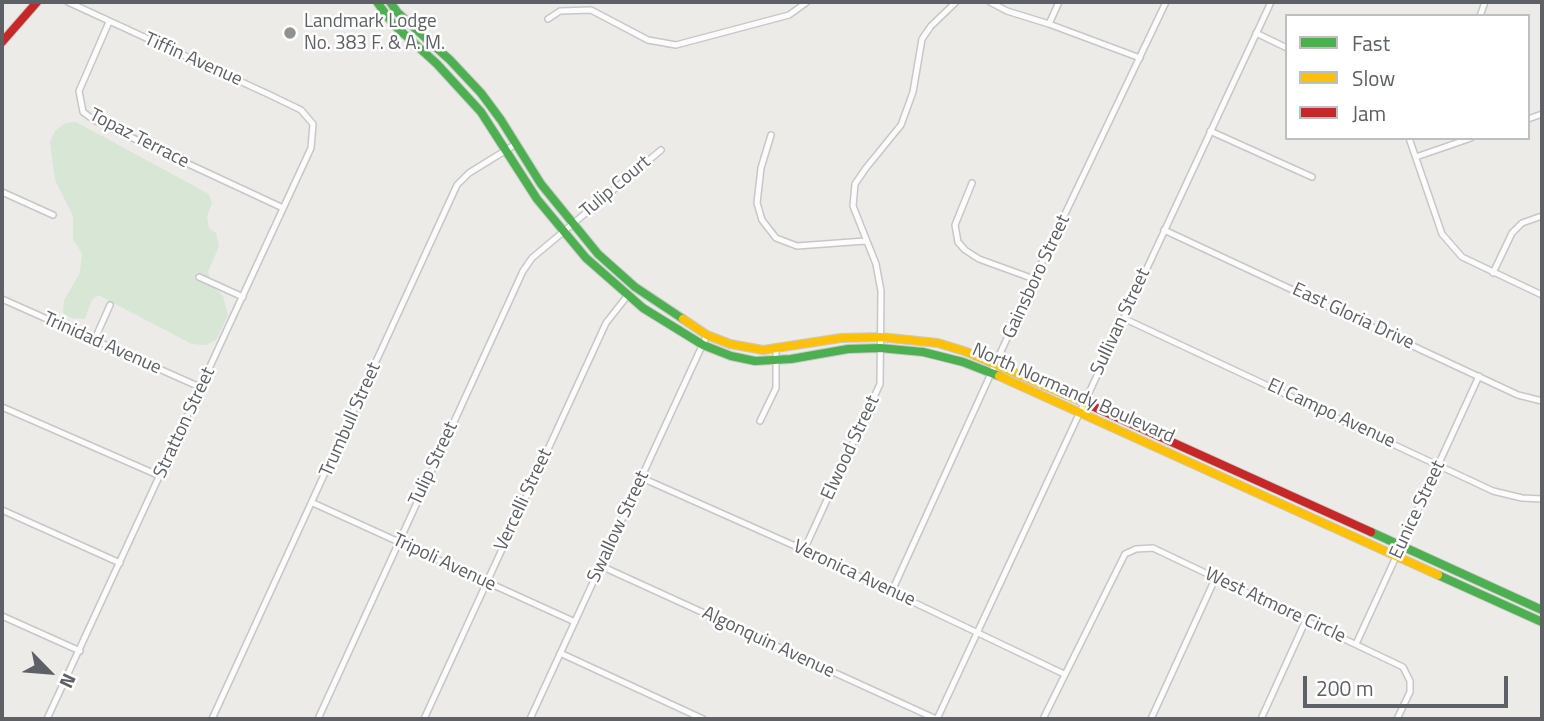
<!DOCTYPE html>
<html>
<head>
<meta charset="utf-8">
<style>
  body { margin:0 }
  #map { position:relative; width:1544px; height:721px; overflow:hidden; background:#ecebe8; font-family:"Titillium Web",sans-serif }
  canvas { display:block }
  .frame { position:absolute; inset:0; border:4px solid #5d6064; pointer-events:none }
  .legend { position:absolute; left:1285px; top:14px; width:245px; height:126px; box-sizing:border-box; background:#fff; border:2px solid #bebfc1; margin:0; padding:9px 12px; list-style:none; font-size:21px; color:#5d6064 }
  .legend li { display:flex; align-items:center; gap:14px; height:35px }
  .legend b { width:35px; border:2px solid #bebfc1 }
  .north { position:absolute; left:14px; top:637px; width:70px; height:70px; -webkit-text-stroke:5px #fff; paint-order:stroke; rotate:115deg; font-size:19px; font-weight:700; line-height:28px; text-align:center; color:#5d6064 }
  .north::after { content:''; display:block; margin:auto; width:24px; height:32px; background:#5d6064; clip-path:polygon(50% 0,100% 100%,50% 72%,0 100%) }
  .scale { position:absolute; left:1303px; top:676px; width:205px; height:32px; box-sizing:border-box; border:4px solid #5d6064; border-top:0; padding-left:9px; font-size:21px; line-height:24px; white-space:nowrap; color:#5d6064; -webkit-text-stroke:5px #fff; paint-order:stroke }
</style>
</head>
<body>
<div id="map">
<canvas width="1544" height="721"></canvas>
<div class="frame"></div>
<ul class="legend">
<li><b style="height:9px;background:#4caf50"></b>Fast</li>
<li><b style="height:9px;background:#ffc107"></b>Slow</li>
<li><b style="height:9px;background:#c62828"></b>Jam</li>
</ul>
<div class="north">N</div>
<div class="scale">200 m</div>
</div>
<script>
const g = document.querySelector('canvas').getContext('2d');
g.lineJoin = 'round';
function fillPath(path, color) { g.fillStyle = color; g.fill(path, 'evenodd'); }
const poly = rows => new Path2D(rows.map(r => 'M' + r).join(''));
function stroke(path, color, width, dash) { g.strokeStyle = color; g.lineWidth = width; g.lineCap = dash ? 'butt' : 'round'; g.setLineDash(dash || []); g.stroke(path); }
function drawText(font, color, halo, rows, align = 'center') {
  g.font = font + ' "Titillium Web",sans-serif'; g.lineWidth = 5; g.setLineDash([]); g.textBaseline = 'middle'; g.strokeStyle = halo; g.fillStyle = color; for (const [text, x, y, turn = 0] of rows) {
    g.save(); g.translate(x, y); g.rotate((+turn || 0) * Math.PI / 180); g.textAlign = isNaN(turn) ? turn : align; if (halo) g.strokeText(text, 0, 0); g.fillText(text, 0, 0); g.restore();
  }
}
const green = poly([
  [76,122,209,194,212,203,207,216,209,228,216,233,219,246,208,272,210,278,197,272,194,278,215,288,223,296,228,315,216,340,206,345,192,344,98,295,92,300,85,319,71,318,63,313,64,300,80,273,82,253,73,240,73,216,55,180,50,142,55,131,60,127,66,123]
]);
const street = poly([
  [990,2,1007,11,1049,24,1140,58],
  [1480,16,1485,2],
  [548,19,560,11,591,10,648,40,676,45,789,15,807,2],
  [109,22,79,91,83,112,94,120,283,208],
  [1049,24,1059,2],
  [1256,33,1287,48],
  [1528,119,1542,114],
  [1210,131,1312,177],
  [771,135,761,168,757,203,762,220,776,238,797,246,865,241],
  [1409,138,1442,234,1462,257,1542,295],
  [1416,157,1471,138],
  [972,183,955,225,958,242,965,250,979,259,1034,279],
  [2,192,53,215],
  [1164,230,1518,395,1542,401],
  [1493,273,1512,233,1522,223,1542,216],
  [199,277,243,297],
  [2,299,202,388],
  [1123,318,1493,491,1522,498,1542,499],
  [94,341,110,305],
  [2,407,160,476],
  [760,421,776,388,776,349],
  [642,478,804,550,1064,674],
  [313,503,575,622],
  [2,510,120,563],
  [804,550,880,384,881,291,876,264,853,206,855,184,866,168,901,125,913,92,922,39,931,26,956,2],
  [601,566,936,719],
  [892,591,1034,279,1166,2],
  [2,616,80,651],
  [1356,644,1479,376],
  [560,653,703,719],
  [47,719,311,148,313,124,301,110,270,95,68,2],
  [212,719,457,185,469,173,516,144],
  [318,719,523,271,532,258,661,150],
  [424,719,606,323,628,295],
  [530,719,707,335],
  [937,719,1271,2],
  [1043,719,1125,554,1136,549,1153,548,1403,667,1410,681,1410,692,1397,719],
  [1151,719,1215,579],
  [1261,719,1306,620]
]);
const fast = poly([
  [377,2,393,24,437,64,481,112,537,199,586,258,643,308,703,345,731,356,755,361,791,359,848,349,880,348,923,352,963,362,999,376],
  [390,2,398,13,450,60,481,93,501,120,541,184,598,254,635,287,683,319],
  [1371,532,1542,610],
  [1438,575,1542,622]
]);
const slow = poly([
  [683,319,707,335,730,344,763,350,841,338,880,337,938,343,967,352,1092,406],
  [999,376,1438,575]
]);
const jam = poly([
  [2,42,37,2],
  [1092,406,1371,532]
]);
const markers = [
  [290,33,7,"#8f9192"]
];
const poiNames = [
  ["Landmark Lodge",304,22],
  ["No. 383 F. & A. M.",304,44]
];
const streetNames = [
  ["Tiffin Avenue",193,60,24],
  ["Topaz Terrace",139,139,27],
  ["Tulip Court",616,187,-40],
  ["Gainsboro Street",1037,277,-65],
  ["East Gloria Drive",1353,317,25],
  ["Sullivan Street",1121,322,-65],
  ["Trinidad Avenue",102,344,24],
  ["North Normandy Boulevard",1073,394,24],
  ["El Campo Avenue",1331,414,25],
  ["Trumbull Street",351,420,-66],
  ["Stratton Street",185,423,-65],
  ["Elwood Street",851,448,-65],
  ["Tulip Street",434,464,-65],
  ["Vercelli Street",524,500,-65],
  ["Eunice Street",1418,510,-65],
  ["Swallow Street",619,527,-65],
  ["Tripoli Avenue",444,563,25],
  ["Veronica Avenue",854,574,25],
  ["West Atmore Circle",1275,606,25],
  ["Algonquin Avenue",768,643,25]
];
fillPath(green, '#d7e6d5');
stroke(street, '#c7c7c7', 8);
stroke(fast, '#c9c9c9', 10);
stroke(slow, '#c9c9c9', 10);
stroke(jam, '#c9c9c9', 10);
stroke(street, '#fcfcfc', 5);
stroke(fast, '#4caf50', 8);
stroke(slow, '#ffc107', 8);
stroke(jam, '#c62828', 8);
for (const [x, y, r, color] of markers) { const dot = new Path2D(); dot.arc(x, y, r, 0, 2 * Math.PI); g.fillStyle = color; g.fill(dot); stroke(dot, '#fff', 2.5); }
drawText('19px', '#5d6064', '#fff', poiNames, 'left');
drawText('19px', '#5d6064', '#fff', streetNames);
</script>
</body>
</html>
